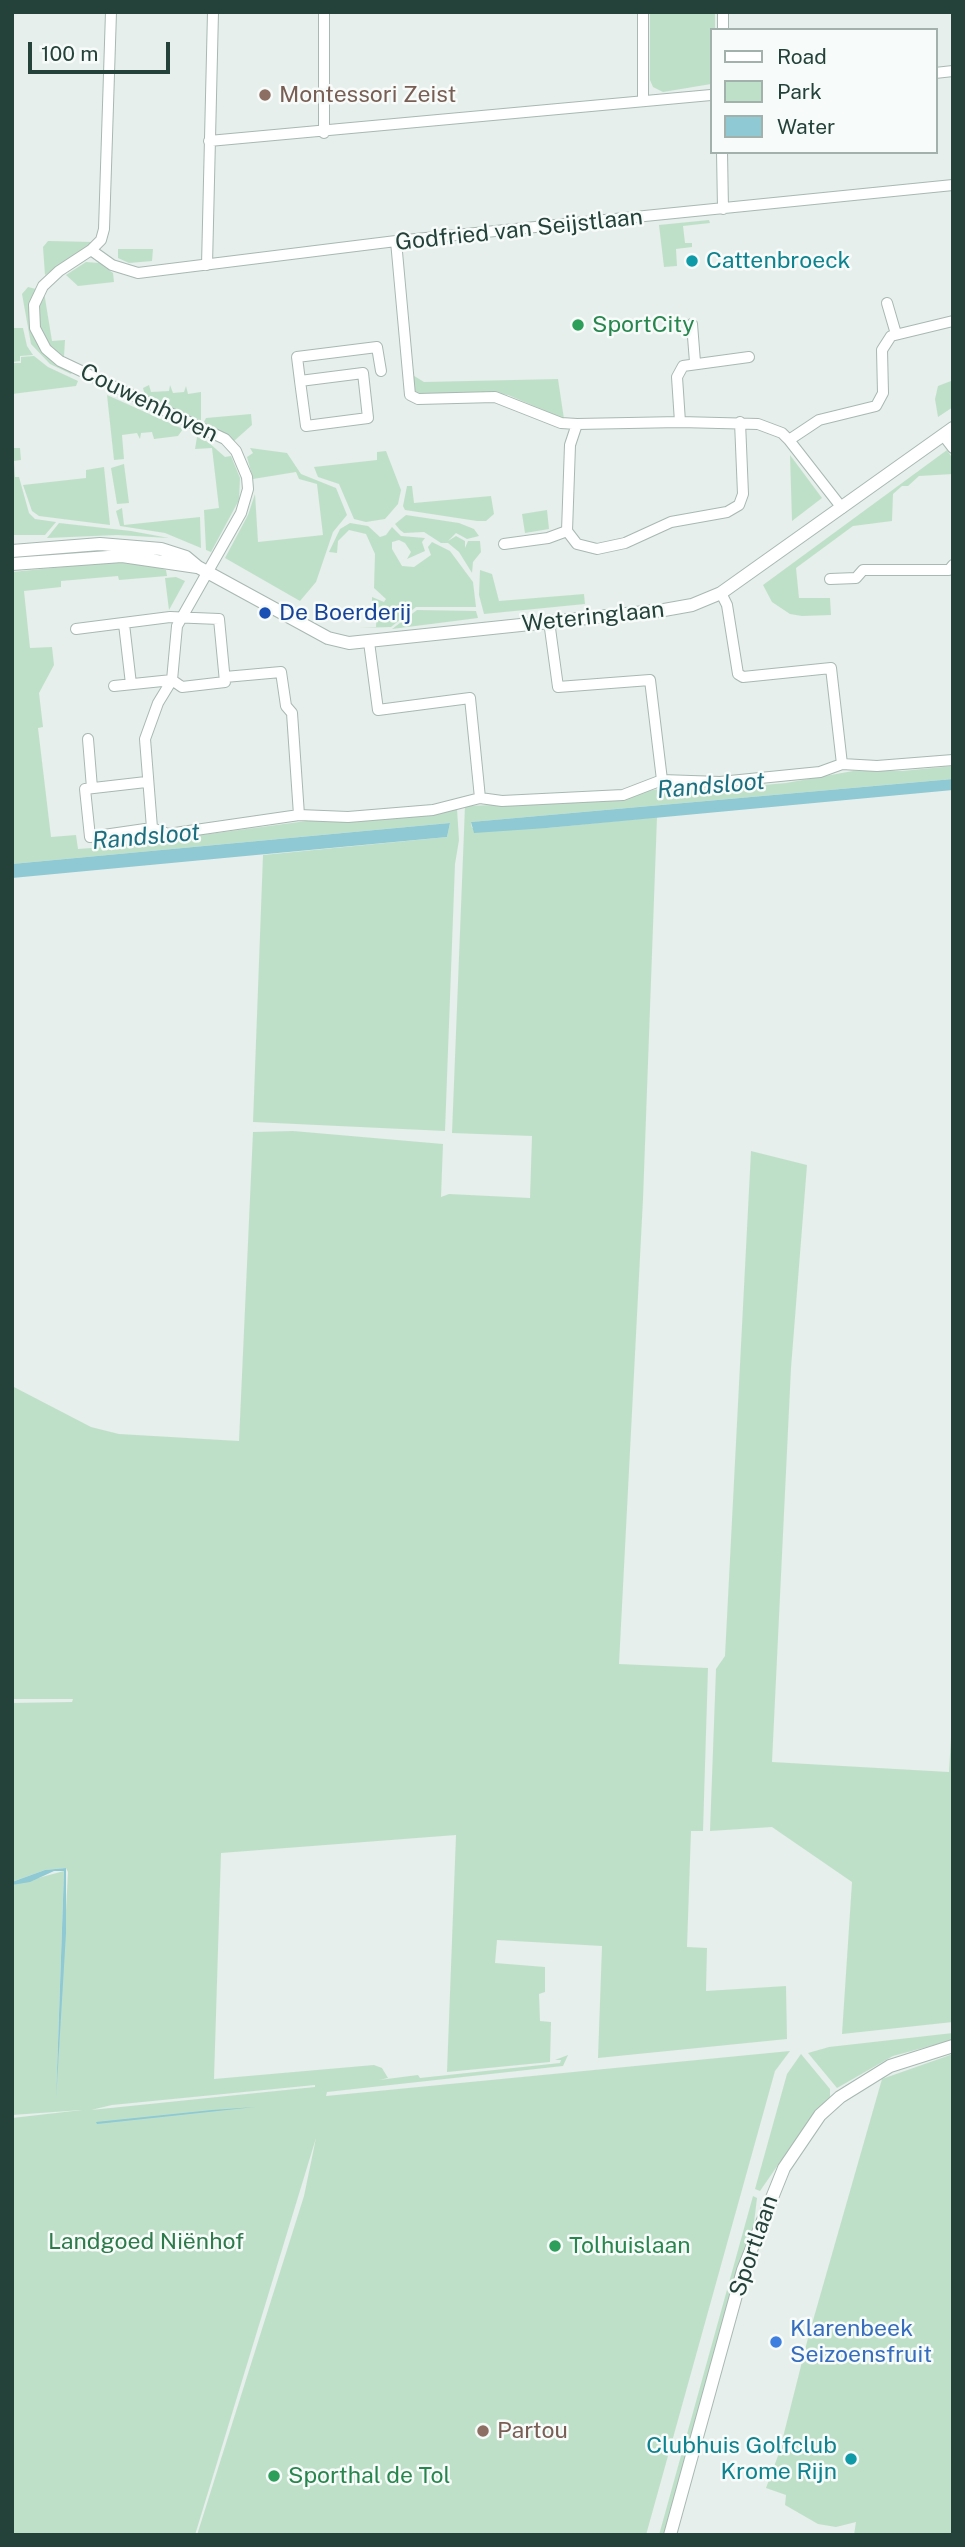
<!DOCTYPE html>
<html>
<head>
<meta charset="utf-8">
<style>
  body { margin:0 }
  #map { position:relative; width:965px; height:2547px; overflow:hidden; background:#e6efeb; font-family:"Public Sans",sans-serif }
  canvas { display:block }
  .frame { position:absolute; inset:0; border:14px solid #24423a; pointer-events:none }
  .legend { position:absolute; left:710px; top:28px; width:228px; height:126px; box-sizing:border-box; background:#f7fbf9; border:2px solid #a3b1ad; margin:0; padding:9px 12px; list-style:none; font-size:21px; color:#24423a }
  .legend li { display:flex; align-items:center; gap:14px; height:35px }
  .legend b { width:35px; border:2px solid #a3b1ad }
  .scale { position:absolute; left:28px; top:42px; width:142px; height:32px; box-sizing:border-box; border:4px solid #24423a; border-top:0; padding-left:9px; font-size:21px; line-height:24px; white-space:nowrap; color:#24423a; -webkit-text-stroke:5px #f7fbf9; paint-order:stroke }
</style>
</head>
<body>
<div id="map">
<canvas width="965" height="2547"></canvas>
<div class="frame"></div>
<ul class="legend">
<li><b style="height:9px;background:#fff"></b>Road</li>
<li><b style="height:19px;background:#bfe0c8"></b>Park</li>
<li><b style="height:19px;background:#8ec9d4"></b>Water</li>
</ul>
<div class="scale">100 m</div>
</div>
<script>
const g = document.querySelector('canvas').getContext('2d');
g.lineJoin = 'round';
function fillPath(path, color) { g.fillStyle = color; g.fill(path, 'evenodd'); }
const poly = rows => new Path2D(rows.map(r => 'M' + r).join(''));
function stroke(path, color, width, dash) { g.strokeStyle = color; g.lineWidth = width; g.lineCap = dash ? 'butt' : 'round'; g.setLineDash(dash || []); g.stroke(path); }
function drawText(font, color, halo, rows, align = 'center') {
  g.font = font + ' "Public Sans",sans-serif'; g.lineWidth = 5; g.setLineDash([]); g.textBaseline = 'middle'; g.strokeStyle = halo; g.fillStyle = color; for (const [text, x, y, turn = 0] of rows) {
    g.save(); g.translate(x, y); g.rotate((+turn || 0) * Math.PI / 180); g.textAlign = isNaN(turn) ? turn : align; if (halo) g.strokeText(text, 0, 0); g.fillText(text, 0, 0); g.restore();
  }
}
const green = poly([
  [650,12,715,12,715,30,711,30,711,84,663,92,653,87,650,80],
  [709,220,710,223,683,226,685,243,692,243,692,247,676,249,677,266,664,267,659,225],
  [48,241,50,241,93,242,45,275,43,247],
  [118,249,153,249,152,261,129,263,118,258],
  [86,262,99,263,113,273,114,282,78,286,66,275],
  [28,287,36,289,29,314,32,333,42,351,73,371,71,374,50,364,31,344,22,294],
  [44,292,52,341,65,340,64,357,45,341,39,324,39,304],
  [12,328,23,328,27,346,33,355,20,356,20,361,12,362],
  [34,356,48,367,78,381,76,386,12,394,12,363,21,363,21,357],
  [411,374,424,382,558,379,564,419,508,395,491,393,416,395,412,390],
  [953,376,953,407,938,417,935,399,938,386,951,381],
  [149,385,151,392,169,391,170,385,173,393,184,392,186,386,188,394,201,392,201,421,145,395,143,388],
  [107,395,183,429,178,436,154,439,152,432,141,433,140,439,137,433,122,435,124,459,114,460],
  [251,414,252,425,234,441,204,422,206,418],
  [197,437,208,442,225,457,231,456,240,478,239,500,211,552,206,550,204,510,219,508,212,448,195,449],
  [12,444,13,448,20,448,21,460,14,461,15,477,19,477,29,513,35,519,56,522,45,535,12,535],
  [250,448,287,453,301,474,336,488,347,515,333,532,316,582,300,601,225,558,248,515,255,494,258,542,323,535,317,484,299,479,296,472,253,479,247,457,253,453],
  [947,450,953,459,953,474,919,476,908,486,902,486,893,494,892,521,853,526,796,568,799,598,830,598,831,615,802,616,790,614,772,602,763,585],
  [386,451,401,490,398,504,385,519,366,522,354,519,339,484,318,477,314,467,377,460,377,452],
  [790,455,822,498,792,521],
  [124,464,129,503,117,504,111,468],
  [104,467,110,525,39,516,32,511,23,485,86,478,86,470],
  [407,486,412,486,414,503,491,496,494,514,486,521,477,521,405,510,403,506],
  [122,508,124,525,200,517,201,548,165,533,120,526,116,511],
  [547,510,549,529,525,533,522,514],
  [406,515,459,523,474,529,479,536,467,539,456,533,448,541,456,536,465,541,465,548,468,541,480,541,481,552,473,562,472,573,459,552,448,543,441,543,424,532,404,533,400,530,395,524],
  [59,523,131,531,169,538,117,535,47,538],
  [350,523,368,526,380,537,386,535,392,527,401,536,425,538,422,542,425,551,407,559,411,552,405,543,399,540,392,542,392,549,402,566,414,567,431,555,428,547,432,542,450,551,473,582,476,607,416,607,391,627,359,628,376,627,377,606,372,606,372,597,384,602,386,599,374,588,375,554,366,534,349,530,338,541,337,553,329,552,340,529],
  [113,562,152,566,166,570,167,576,119,580,118,576,61,581,61,587,24,591,30,648,52,647,54,665,39,693,43,727,38,728,51,837,76,835,78,849,105,847,105,841,107,846,151,842,152,835,159,839,171,839,314,820,457,809,459,840,455,864,445,1131,253,1122,263,855,447,837,450,823,12,864,12,572],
  [480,570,492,574,499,601,584,594,585,604,484,614,479,595],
  [176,577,185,581,169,610,165,578],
  [417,610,476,611,478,618,392,629],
  [953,766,953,779,471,822,472,828,547,828,657,817,643,1199,619,1664,708,1668,703,1831,691,1831,687,1947,707,1948,706,1991,786,1986,787,2039,598,2058,602,1946,497,1940,495,1963,545,1967,545,1992,539,1994,540,2021,551,2022,550,2062,447,2072,456,1835,221,1853,214,2079,374,2065,382,2068,388,2078,379,2080,418,2075,420,2078,560,2063,561,2060,555,2060,568,2055,563,2066,327,2092,326,2096,790,2051,775,2071,646,2535,197,2535,304,2196,316,2138,195,2535,12,2535,12,2118,82,2110,12,2115,12,1885,64,1871,56,2101,68,1872,66,1868,45,1870,12,1882,12,1703,72,1702,73,1699,12,1699,12,1386,91,1427,119,1434,239,1441,253,1132,293,1131,443,1144,441,1197,449,1194,530,1198,532,1136,452,1133,465,806,577,802,659,789,719,789,786,783,853,771,902,771],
  [315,2085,315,2087,91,2110,112,2105],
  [751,1151,807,1165,791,1368,772,1762,949,1772,953,1703,953,2022,842,2034,852,1882,772,1827,710,1831,716,1669,725,1656],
  [953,2033,953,2040,893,2056,837,2088,808,2053,829,2047],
  [801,2054,830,2089,830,2097,807,2123,760,2191,755,2189,787,2074],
  [953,2054,953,2535,854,2535,856,2522,836,2527,818,2524,785,2505,786,2495,766,2488,779,2453,808,2338,882,2079],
  [753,2196,757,2198,754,2223,666,2535,659,2535]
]);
const water = poly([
  [953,779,953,790,547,828,474,833,471,822],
  [450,823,447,837,12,878,12,864],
  [66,1868,66,1933,56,2101,64,1871,54,1871,30,1882,12,1885,12,1882,45,1870],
  [255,2107,97,2124,96,2122,212,2110]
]);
const minor = poly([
  [111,12,104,229,101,240,91,250,59,271,43,286,34,305,35,328,46,349,60,361,225,439,236,451,247,477,248,489,241,513,177,626,172,680,158,703,145,739,152,828],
  [324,12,324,133],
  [723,30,723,12],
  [935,73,953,71],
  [643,100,643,12],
  [209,141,711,95],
  [722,152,723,209],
  [396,241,410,395,418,399,495,397,561,423,577,424,680,422,758,424,782,433,789,440,842,508],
  [91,250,112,265,138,273,396,241,953,185],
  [207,265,213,12],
  [887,303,896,334],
  [692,324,695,362],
  [363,373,368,418,306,426,300,381,363,373],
  [300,381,297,357,377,347,381,371],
  [680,422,677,377,683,366,749,357],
  [577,424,570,445,567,531,577,544,597,549,625,543,671,522,727,512,739,505,743,494,740,422],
  [943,435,953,448],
  [789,440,819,420,876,406,883,393,882,350,891,336,953,321],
  [504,544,548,538,567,531],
  [830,579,856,578,863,570,949,570,953,565],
  [721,593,727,605,738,674,743,677,831,668,842,764],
  [549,621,558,687,650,680,662,780],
  [124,624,131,684],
  [76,629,170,617,219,619,225,682,182,687,172,680,114,686],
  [369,642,378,710,470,698,480,798],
  [225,677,281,672,286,706,292,713,299,815],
  [88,739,92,788],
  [146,782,85,789,90,837,152,828,168,834,299,815,348,817,433,810,480,798,502,801,623,795,662,780,720,782,820,772,842,764,877,766,953,760]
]);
const tertiary = poly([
  [12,551,100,544,161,549,186,557,198,567,328,638,349,643,664,610,692,605,721,593,953,428],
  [12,564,122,556,197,567],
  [670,2535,743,2270,784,2168,820,2115,840,2097,890,2066,953,2046]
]);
const markers = [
  [265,95,7,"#8d6e63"],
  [692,261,7,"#0f9aa8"],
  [578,325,7,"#2e9e5b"],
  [265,613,7,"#1a4fb4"],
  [555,2246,7,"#2e9e5b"],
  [776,2342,7,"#3f7fe0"],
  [483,2431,7,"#8d6e63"],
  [851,2459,7,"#0f9aa8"],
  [274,2476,7,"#2e9e5b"]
];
const educationNames = [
  ["Montessori Zeist",279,95],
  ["Partou",497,2431]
];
const streetNames = [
  ["Godfried van Seijstlaan",519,230,-6],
  ["Couwenhoven",149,403,26],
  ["Weteringlaan",593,617,-6],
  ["Sportlaan",754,2246,-71]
];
const cultureNames = [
  ["Cattenbroeck",706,261],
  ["Clubhuis Golfclub",837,2446,"right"],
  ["Krome Rijn",837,2472,"right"]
];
const leisureNames = [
  ["SportCity",592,325],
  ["Tolhuislaan",569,2246],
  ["Sporthal de Tol",288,2476]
];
const transitNames = [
  ["De Boerderij",279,613]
];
const parkNames = [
  ["Landgoed Niënhof",146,2242]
];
const shopNames = [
  ["Klarenbeek",790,2329],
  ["Seizoensfruit",790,2355]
];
const waterNames = [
  ["Randsloot",711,786,-5],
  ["Randsloot",146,837,-5]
];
fillPath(green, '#bfe0c8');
fillPath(water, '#8ec9d4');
stroke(minor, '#a8b8b2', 12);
stroke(tertiary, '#a8b8b2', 14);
stroke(minor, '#fff', 10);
stroke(tertiary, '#fff', 12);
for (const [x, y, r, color] of markers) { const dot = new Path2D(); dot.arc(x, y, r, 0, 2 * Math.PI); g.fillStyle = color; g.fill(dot); stroke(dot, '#f7fbf9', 2.5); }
drawText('23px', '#785e54', '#f7fbf9', educationNames, 'left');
drawText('23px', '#24423a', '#f7fbf9', streetNames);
drawText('23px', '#0d838f', '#f7fbf9', cultureNames, 'left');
drawText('23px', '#27864d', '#f7fbf9', leisureNames, 'left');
drawText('23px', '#164399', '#f7fbf9', transitNames, 'left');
drawText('23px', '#2d7a4b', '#f7fbf9', parkNames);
drawText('23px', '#366cbe', '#f7fbf9', shopNames, 'left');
drawText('italic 24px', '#1c6f80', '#f7fbf9', waterNames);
</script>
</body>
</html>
